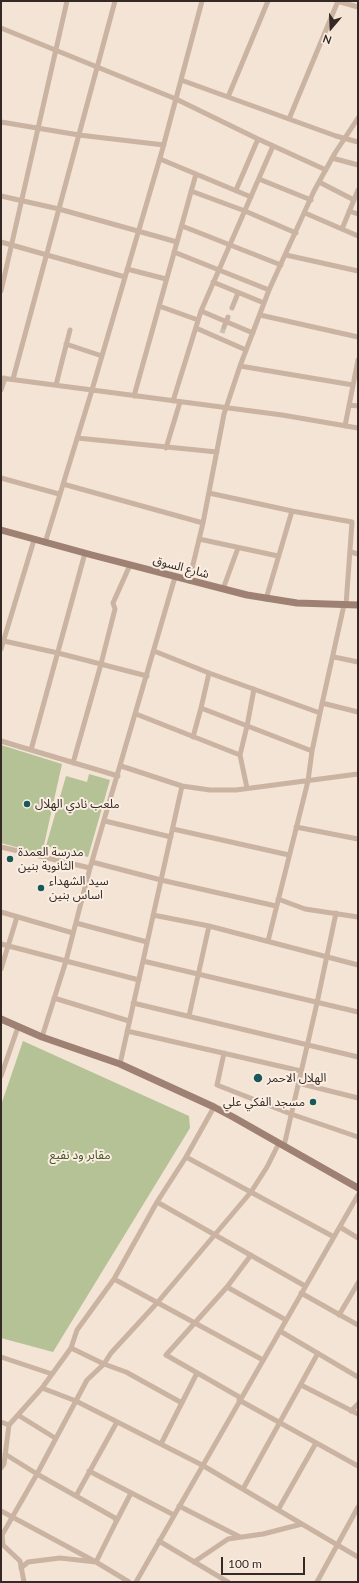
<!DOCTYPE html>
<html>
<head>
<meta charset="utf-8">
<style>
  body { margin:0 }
  #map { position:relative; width:359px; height:1583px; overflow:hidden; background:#f3e4d6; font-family:Lato,sans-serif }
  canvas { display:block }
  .frame { position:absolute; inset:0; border:2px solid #352925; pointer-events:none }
  .north { position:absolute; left:311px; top:8px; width:40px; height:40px; -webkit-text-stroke:3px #faeee2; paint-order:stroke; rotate:199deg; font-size:11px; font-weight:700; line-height:16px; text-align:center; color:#352925 }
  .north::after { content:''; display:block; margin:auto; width:14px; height:18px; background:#352925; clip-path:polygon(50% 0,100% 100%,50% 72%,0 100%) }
  .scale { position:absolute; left:221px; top:1557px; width:84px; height:18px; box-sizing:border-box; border:2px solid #352925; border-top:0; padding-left:5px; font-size:12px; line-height:14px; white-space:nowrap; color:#352925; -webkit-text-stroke:3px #faeee2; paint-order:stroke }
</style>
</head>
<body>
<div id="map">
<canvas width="359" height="1583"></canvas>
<div class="frame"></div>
<div class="north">N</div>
<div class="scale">100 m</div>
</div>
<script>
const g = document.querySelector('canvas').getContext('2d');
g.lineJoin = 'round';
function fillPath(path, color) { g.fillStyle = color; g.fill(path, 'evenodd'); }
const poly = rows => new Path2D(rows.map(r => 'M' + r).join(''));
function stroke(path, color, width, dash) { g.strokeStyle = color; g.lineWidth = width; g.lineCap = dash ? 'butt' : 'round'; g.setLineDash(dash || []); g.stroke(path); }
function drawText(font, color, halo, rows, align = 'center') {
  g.font = font + ' Lato,"Noto Sans Arabic",sans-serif'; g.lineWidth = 4; g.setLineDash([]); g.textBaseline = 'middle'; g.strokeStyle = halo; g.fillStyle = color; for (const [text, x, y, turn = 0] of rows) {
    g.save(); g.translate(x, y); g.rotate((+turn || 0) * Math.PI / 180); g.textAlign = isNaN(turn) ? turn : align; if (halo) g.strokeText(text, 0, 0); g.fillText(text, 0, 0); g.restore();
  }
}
const green = poly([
  [1,745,62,764,42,854,1,843],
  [89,774,110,780,88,857,46,846,66,776,87,782],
  [23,1041,189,1116,190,1128,53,1352,1,1338,1,1105]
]);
const streetTunnel = poly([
  [222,333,224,327]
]);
const street = poly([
  [337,1,358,7],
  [1,28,176,99,258,139,326,170],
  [181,80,336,136,358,142],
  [228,97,268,1],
  [289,119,338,1],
  [1,122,79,135,164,145],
  [332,158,358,165],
  [160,159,251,197],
  [259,179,311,200],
  [319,182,354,200],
  [236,190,258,139],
  [191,191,245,211,296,233],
  [1,196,59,209,177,242],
  [349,211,358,214],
  [305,213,358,236],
  [182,226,281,265],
  [342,229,358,190],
  [1,242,125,277],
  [174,252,269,290],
  [286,255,358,271],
  [127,269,166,279],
  [213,282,264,303],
  [1,291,67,1],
  [159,306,198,320],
  [232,308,238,293],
  [201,311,253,333],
  [260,315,358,337],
  [224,327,228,317],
  [196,328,246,350],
  [66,344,102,356],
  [240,366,353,385],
  [1,378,282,415,358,428],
  [13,379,115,1],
  [56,385,70,330],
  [1,390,5,378],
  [134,396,196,174],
  [173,401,201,311,273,146],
  [349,405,358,406],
  [345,426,358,360],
  [77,438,217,452],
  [166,448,180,402],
  [1,478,59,494],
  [63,484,203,523],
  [209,493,292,511,266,599],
  [292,511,352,522,346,605],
  [199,539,278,556],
  [45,543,92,390,162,151,202,1],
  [351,552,358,554],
  [189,581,203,523,224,414,240,366,269,290,314,191,335,153,358,118],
  [223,589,238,548],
  [4,641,58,653,147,676],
  [1,649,34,540],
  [154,651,209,673,320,713],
  [334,657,358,662],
  [322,703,358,712],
  [201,708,312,751],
  [136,714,240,755],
  [193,737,201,708,209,673],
  [1,741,118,776],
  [31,750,85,553],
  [73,763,101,664,115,609,113,603,130,565],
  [121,766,182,786,210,790,236,790,358,774],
  [247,788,240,755,247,726,254,689],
  [105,821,171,837],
  [296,827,358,839],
  [173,829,289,855],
  [1,847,90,868],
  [92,862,161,880,276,906],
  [278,899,305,909,358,917],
  [1,912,73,933],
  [153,915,209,926,358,965],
  [76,923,147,942],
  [268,941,308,781,312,751,320,713,344,605],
  [1,944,139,980],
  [143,961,358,1012],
  [1,969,17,917],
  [54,998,129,1021],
  [133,1003,358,1057],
  [189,1016,209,926],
  [127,1031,301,1071],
  [42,1037,66,961,90,868,175,577],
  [224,1053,217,1085,291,1114,358,1137],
  [120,1064,182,786],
  [1,1076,18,1027],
  [298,1083,358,1098],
  [284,1146,317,1003,336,913],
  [186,1157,334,1237],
  [157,1202,305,1286],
  [340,1227,358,1238],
  [114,1279,263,1360],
  [227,1287,286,1320],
  [301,1293,358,1325],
  [339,1315,358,1283],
  [280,1331,358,1377],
  [71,1348,104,1364,111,1353,157,1303,251,1192,267,1167,279,1143],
  [1,1357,52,1374],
  [301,1385,358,1414],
  [42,1388,76,1401,202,1465,358,1557],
  [241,1398,166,1355,227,1287,251,1255],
  [239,1400,358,1466],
  [351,1411,358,1404],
  [18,1415,55,1438],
  [1,1422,9,1425],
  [161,1444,197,1373],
  [5,1454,37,1474,115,1518,116,1522,96,1562,60,1558,28,1562,21,1568],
  [1,1468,4,1464,9,1425,42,1388,71,1348,77,1330,114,1279,157,1202,186,1157,214,1107],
  [89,1471,174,1515],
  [243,1489,318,1353],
  [76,1496,117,1422],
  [179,1506,240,1537],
  [278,1510,316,1443],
  [1,1511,96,1562,129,1582],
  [116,1522,131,1493],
  [159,1541,228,1582],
  [194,1562,228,1539,263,1534,302,1524],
  [24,1582,20,1561,3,1545,2,1535,37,1474,87,1380,104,1364,126,1372,182,1403],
  [136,1582,358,1195],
  [317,1582,358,1507]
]);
const secondary = poly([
  [1,530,92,555,247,595,297,603,358,605],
  [1,1019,42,1037,120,1064,214,1107,233,1117,358,1188]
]);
const markers = [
  [27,804,4,"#185859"],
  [10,859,4,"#185859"],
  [41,888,4,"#185859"],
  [258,1078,5,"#185859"],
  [313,1102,4,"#185859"]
];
const streetNames = [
  ["شارع السوق",181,567,15]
];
const poiNames = [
  ["ملعب نادي الهلال",35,804],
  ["مدرسة العمدة",18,852],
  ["الثانوية بنين",18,866],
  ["سيد الشهداء",49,881],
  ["اساس بنين",49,895],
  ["الهلال الاحمر",267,1078],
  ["مسجد الفكي علي",305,1102,"right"]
];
const parkNames = [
  ["مقابر ود نفيع",80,1155]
];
fillPath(green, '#b5c295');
stroke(streetTunnel, '#cdbfb3', 5, [5, 2.5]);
stroke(street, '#cbb3a2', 5);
stroke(secondary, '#9f8173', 7);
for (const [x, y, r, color] of markers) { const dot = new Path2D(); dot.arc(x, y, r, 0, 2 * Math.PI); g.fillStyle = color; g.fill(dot); stroke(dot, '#faeee2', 1.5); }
drawText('12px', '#352925', '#faeee2', streetNames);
drawText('12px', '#352925', '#faeee2', poiNames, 'left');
drawText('12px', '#465527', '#faeee2', parkNames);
</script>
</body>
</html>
